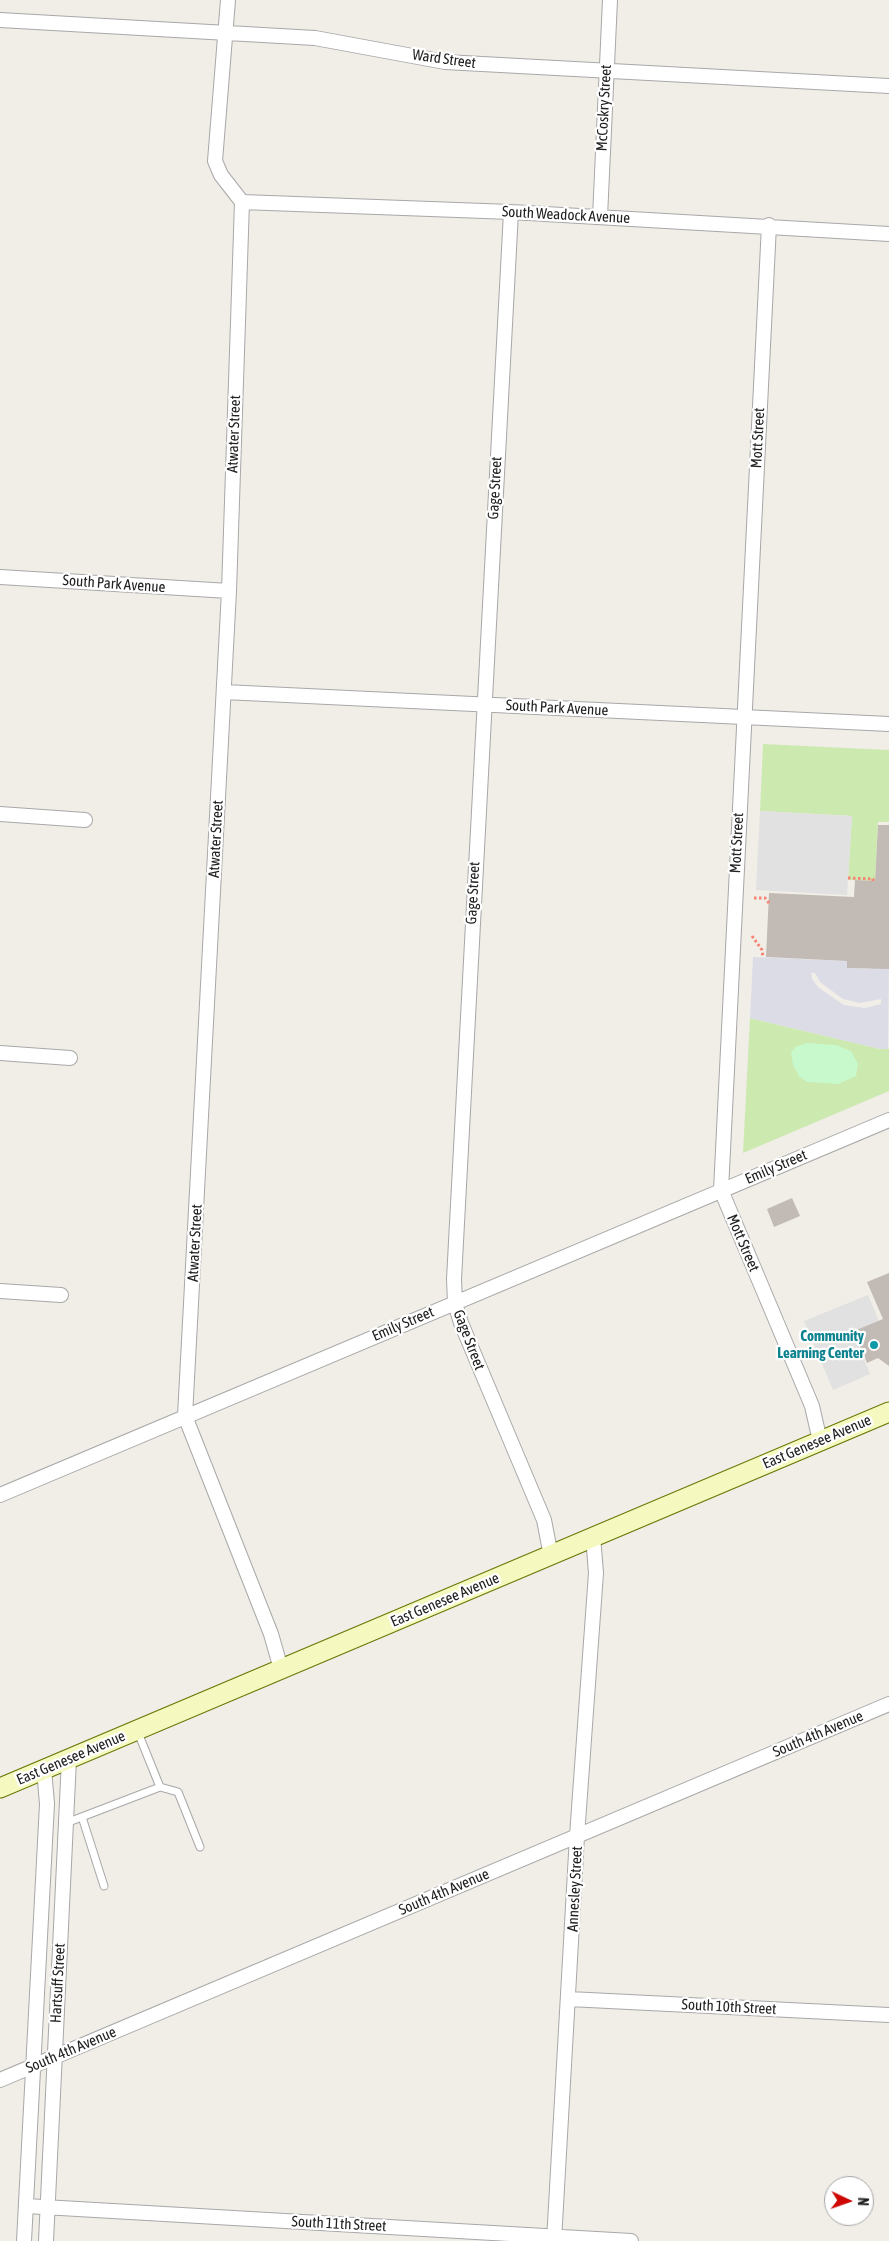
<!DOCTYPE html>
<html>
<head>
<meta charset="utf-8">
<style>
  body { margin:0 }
  #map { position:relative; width:889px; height:2241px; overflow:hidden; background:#f1eee8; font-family:"Asap Condensed",sans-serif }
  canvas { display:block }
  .north { position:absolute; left:824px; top:2176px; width:50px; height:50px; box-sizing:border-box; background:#fff; border:1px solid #a6a6a6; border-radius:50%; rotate:93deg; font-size:14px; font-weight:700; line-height:20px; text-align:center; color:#212121 }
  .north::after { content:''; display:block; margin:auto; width:18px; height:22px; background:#ce0705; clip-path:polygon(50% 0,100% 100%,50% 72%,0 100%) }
</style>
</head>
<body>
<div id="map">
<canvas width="889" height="2241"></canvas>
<div class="north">N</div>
</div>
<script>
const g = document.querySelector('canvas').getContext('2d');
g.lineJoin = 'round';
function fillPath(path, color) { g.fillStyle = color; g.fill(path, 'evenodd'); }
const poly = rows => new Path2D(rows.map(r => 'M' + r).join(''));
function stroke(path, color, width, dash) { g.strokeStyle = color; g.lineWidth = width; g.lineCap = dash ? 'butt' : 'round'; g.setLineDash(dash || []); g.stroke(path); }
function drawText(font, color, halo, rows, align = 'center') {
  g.font = font + ' "Asap Condensed",sans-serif'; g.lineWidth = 4.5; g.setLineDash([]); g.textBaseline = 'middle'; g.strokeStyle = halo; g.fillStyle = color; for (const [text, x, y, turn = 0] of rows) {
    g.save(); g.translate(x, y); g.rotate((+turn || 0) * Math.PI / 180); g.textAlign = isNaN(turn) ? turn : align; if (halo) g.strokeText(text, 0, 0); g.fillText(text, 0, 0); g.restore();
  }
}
const grass = poly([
  [763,744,889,750,889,822,878,822,875,881,848,880,852,816,760,811],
  [750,1018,880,1049,889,1049,889,1091,743,1153]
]);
const park = poly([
  [807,1043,836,1045,851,1051,858,1064,856,1076,838,1084,807,1082,799,1076,793,1065,791,1052,797,1046]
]);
const parking = poly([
  [760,811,852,816,847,895,756,890],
  [868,1295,879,1321,853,1332,870,1374,833,1390,804,1321]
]);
const plaza = poly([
  [753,957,847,961,847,968,870,969,889,963,888,1049,880,1049,750,1018],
  [811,973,815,973,820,982,843,999,860,1003,881,999,881,1004,865,1008,844,1005,819,988,812,979]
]);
const building = poly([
  [878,825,889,825,889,969,847,968,847,961,766,957,769,893,854,897,855,880,875,881],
  [792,1198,800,1216,774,1227,767,1209],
  [889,1273,889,1366,878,1358,867,1363,854,1331,883,1319,867,1282]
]);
const path = poly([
  [848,878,873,879,873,881],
  [754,898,765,898,769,903],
  [752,936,762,950,763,957]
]);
const service = poly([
  [160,1787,178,1792,200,1847],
  [82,1817,104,1886],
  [66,1823,160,1787,137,1730]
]);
const minor = poly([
  [228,0,215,161,221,175,242,202,229,591,185,1416,271,1634,281,1669],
  [0,20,315,38,445,62,889,86],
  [242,202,511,212,889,234],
  [511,212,454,1279,455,1303,461,1323,544,1520,551,1556],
  [600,217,610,0],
  [769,225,721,1190,812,1406,820,1441],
  [0,577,229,591],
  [224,692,889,724],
  [0,814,85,820],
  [0,1053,70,1058],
  [0,1291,61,1295],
  [0,1495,889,1120],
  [569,1999,889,2015],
  [0,2080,889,1704],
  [26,2206,631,2241],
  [24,2241,47,1804,44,1769],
  [46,2241,69,1759],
  [554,2241,577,1836,596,1573,593,1536]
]);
const secondary = poly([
  [0,1788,889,1412]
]);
const markers = [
  [874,1345,5,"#0f9aa8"]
];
const streetNames = [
  ["Ward Street",444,59,8],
  ["McCoskry Street",604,108,-87],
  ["South Weadock Avenue",566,215,3],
  ["Atwater Street",234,434,-88],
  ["Mott Street",758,438,-87],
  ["Gage Street",495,488,-87],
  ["South Park Avenue",114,584,4],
  ["South Park Avenue",557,708,3],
  ["Atwater Street",216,839,-87],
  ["Mott Street",737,843,-87],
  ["Gage Street",473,893,-87],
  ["Emily Street",776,1167,-23],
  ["Atwater Street",195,1243,-87],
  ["Mott Street",743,1243,67],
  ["Emily Street",403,1324,-23],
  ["Gage Street",469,1340,69],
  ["East Genesee Avenue",817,1442,-23],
  ["East Genesee Avenue",445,1600,-23],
  ["South 4th Avenue",818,1734,-23],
  ["East Genesee Avenue",71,1758,-23],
  ["Annesley Street",575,1889,-87],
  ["South 4th Avenue",444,1892,-23],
  ["Hartsuff Street",58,1983,-87],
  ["South 10th Street",729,2007,3],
  ["South 4th Avenue",71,2050,-23],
  ["South 11th Street",339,2224,3]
];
const cultureNames = [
  ["Community",864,1336],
  ["Learning Center",864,1353]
];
fillPath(grass, '#cce9b0');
fillPath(park, '#c8f9cc');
fillPath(parking, '#e1e1e1');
fillPath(plaza, '#dcdce7');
fillPath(building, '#c2bab4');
stroke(service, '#a8a8a8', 9);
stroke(minor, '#a8a8a8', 16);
stroke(secondary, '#6b7908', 21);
stroke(path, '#f78374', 3, [2.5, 2.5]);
stroke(service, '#fff', 7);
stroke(minor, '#fff', 14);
stroke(secondary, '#f5f9bf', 19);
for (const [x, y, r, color] of markers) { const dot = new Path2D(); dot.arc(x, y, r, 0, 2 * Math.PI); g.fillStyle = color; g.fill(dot); stroke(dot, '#fff', 2); }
drawText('15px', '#212121', '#fff', streetNames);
drawText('bold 15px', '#0d838f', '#fff', cultureNames, 'right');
</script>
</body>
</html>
